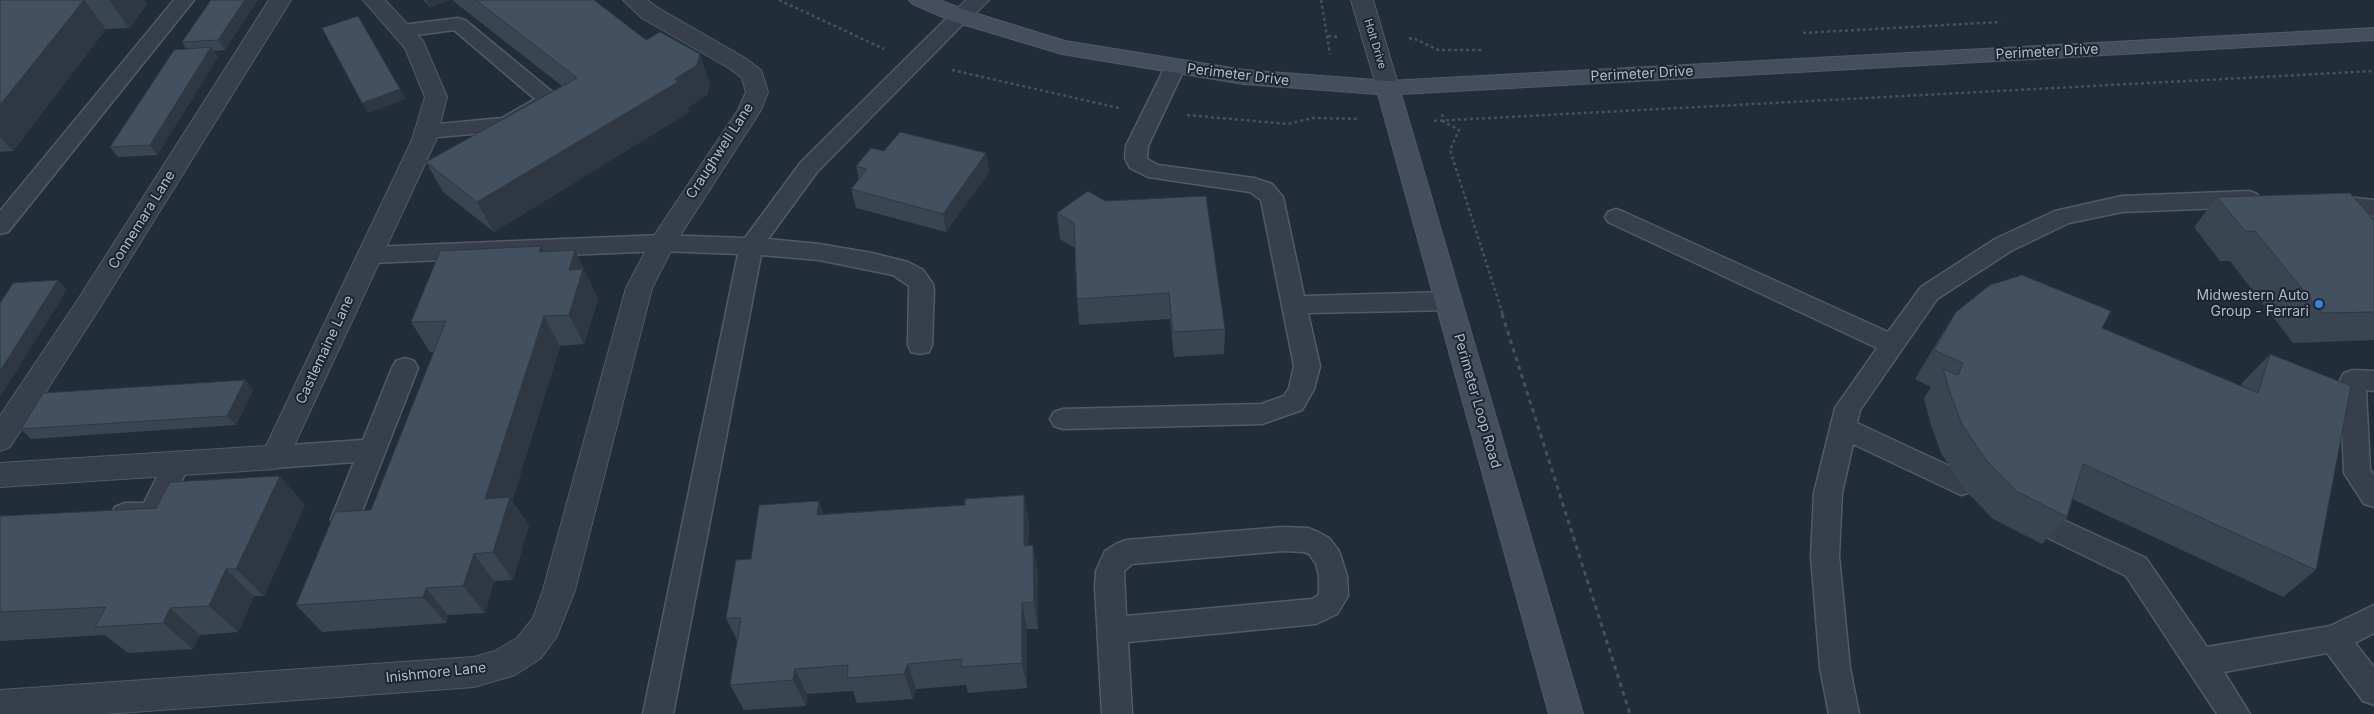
<!DOCTYPE html>
<html>
<head>
<meta charset="utf-8">
<style>
  body { margin:0 }
  canvas { display:block; background:#222d3a }
</style>
</head>
<body>
<canvas width="2374" height="714"></canvas>
<script>
const g = document.querySelector('canvas').getContext('2d');
g.lineJoin = 'round';
const poly = rows => new Path2D(rows.map(r => 'M' + r).join(''));
function stroke(path, color, width, dash) { g.strokeStyle = color; g.lineWidth = width; g.lineCap = dash ? 'butt' : 'round'; g.setLineDash(dash || []); g.stroke(path); }
function fillPath(path, color) { g.fillStyle = color; g.fill(path, 'evenodd'); }
function drawText(font, color, halo, rows, align = 'center') {
  g.font = font + ' Inter,sans-serif'; g.lineWidth = 4; g.setLineDash([]); g.textBaseline = 'middle'; g.strokeStyle = halo; g.fillStyle = color; for (const [text, x, y, turn = 0] of rows) {
    g.save(); g.translate(x, y); g.rotate((+turn || 0) * Math.PI / 180); g.textAlign = isNaN(turn) ? turn : align; if (halo) g.strokeText(text, 0, 0); g.fillText(text, 0, 0); g.restore();
  }
}
const pathFar1 = poly([
  [779,0,884,49],
  [1321,0,1330,54],
  [1803,33,2001,22],
  [1328,36,1338,37],
  [1409,39,1413,38,1438,50,1483,50],
  [952,70,1119,108],
  [1442,114,1444,122,1459,130,1450,150,1503,315],
  [1187,115,1288,124,1312,118,1360,119],
  [1434,121,2374,71]
]);
const path = poly([
  [1502,314,1630,714]
]);
const lane = poly([
  [174,0,194,0,8,232,0,234,0,211,174,0],
  [960,10,967,12,970,16,967,20,817,172,768,239,819,244,872,253,908,262,923,270,933,284,934,291,932,345,929,352,920,354,911,352,908,345,909,286,893,275,819,260,761,255,673,714,643,714,738,254,662,251,370,263,362,261,358,255,362,249,370,247,662,235,745,238,801,162,953,12,960,10],
  [458,18,465,20,556,95,559,100,556,105,514,129,507,131,426,138,418,136,415,131,418,126,502,118,535,99,454,30,402,37,395,35,392,31,395,27,402,25,458,18],
  [1175,61,1182,63,1185,67,1148,146,1147,159,1158,165,1254,178,1272,184,1283,197,1304,296,1449,292,1458,295,1461,301,1458,307,1449,310,1308,313,1320,366,1314,389,1302,410,1262,424,1063,429,1054,426,1050,419,1054,412,1063,409,1261,404,1284,396,1289,388,1294,366,1261,200,1250,192,1148,177,1130,168,1125,158,1126,146,1165,67,1168,63,1175,61],
  [2249,191,2257,194,2260,199,2257,204,2249,207,2122,212,2069,223,2011,251,1937,299,1860,410,1857,423,1971,476,1975,484,1971,492,1961,495,1853,444,1842,493,1839,556,1850,668,1859,714,1829,714,1820,668,1811,556,1814,493,1835,408,1877,348,1608,222,1605,217,1608,212,1616,209,1624,212,1888,332,1921,287,1995,239,2055,211,2122,196,2249,191],
  [2329,195,2374,200,2374,216,2321,208,2318,203,2321,198,2329,195],
  [405,358,414,361,418,368,359,519,355,527,345,531,335,527,331,519,354,462,275,468,266,465,262,457,266,449,275,446,363,440,392,368,396,361,405,358],
  [2353,370,2374,371,2374,391,2366,390,2370,470,2374,475,2374,507,2364,504,2344,473,2340,380,2344,373,2353,370],
  [177,452,186,455,190,463,162,522,152,525,125,527,115,523,111,515,115,507,125,503,144,503,168,455,177,452],
  [2048,513,2146,558,2207,647,2330,626,2374,605,2374,633,2355,643,2374,667,2374,705,2363,701,2327,653,2224,672,2250,714,2217,714,2126,576,2038,533,2034,525,2038,517,2048,513],
  [1283,527,1308,528,1318,532,1329,538,1339,551,1347,576,1348,596,1337,614,1316,624,1128,642,1132,714,1102,714,1095,586,1096,571,1105,551,1116,544,1126,540,1283,527],
  [1283,551,1304,552,1309,554,1316,564,1319,576,1319,593,1317,596,1312,599,1126,616,1124,571,1132,564,1283,551]
]);
const street = poly([
  [269,0,291,0,97,312,10,447,0,451,0,416,79,298,269,0],
  [363,0,385,0,423,41,447,97,436,140,285,465,275,469,0,487,0,463,266,446,412,140,425,97,405,48,363,0],
  [623,0,647,0,658,8,745,58,761,70,768,92,761,110,674,245,652,288,575,590,557,636,541,658,515,675,474,687,106,714,0,714,0,690,474,657,495,651,517,638,533,618,543,590,626,288,653,237,738,110,746,92,742,78,729,68,642,18,623,0],
  [966,0,989,0,968,21,960,22,952,21,949,16,966,0],
  [1351,0,1373,0,1399,88,1396,93,1388,95,1380,93,1377,88,1351,0]
]);
const secondary = poly([
  [909,0,939,0,968,11,1065,41,1244,70,1388,81,2374,28,2374,40,1401,94,1583,714,1549,714,1378,94,1244,84,1062,54,952,21,913,4,909,0]
]);
const wall = poly([
  [0,0,144,0,147,4,129,28,106,29,13,151,0,152],
  [211,0,225,50,213,51,218,57,157,155,118,157,110,147,186,49,182,42],
  [423,0,450,0,430,7],
  [452,0,594,0,646,40,710,84,707,95,687,108,689,112,494,232,443,192,426,162,562,86],
  [884,151,986,153,989,172,946,232,856,208,851,189,859,179,856,166],
  [1088,191,1225,329,1224,354,1174,357,1170,319,1079,325,1077,299,1075,248,1060,239,1057,213],
  [2217,197,2374,220,2374,340,2293,343,2230,261,2220,261,2194,227],
  [544,252,590,280,589,281,598,299,584,344,560,346,512,501,529,525,513,580,494,581,485,613,448,615,446,623,322,632,296,605,371,510,434,352,430,352,411,322],
  [1956,312,2102,328,2241,387,2242,383,2270,354,2316,570,2283,597,2072,499,2067,517,2042,544,1993,519,1964,489,1941,453,1931,425,1924,398,1931,387,1915,379,1937,342],
  [245,380,253,390,236,425,31,439,21,429],
  [1024,495,1029,523,1028,545,1038,573,1038,629,1027,629,1027,688,968,693,966,685,916,689,913,699,857,703,853,691,807,694,806,706,744,710,730,685,737,640,726,618,751,559,819,501,823,514,965,505],
  [305,505,264,596,254,596,238,632,200,635,193,649,128,653,105,635,0,641,0,516]
]);
const shadedWall = poly([
  [84,0,106,29,13,151,0,137,0,105],
  [109,0,144,0,147,4,129,28],
  [245,0,258,0,225,50,218,40],
  [426,0,450,0,430,7],
  [211,47,218,57,157,155,150,145],
  [700,54,710,84,707,95,687,108,689,112,494,232,477,202,675,79],
  [400,89,406,99,368,113,362,103],
  [986,153,989,172,946,232,943,214],
  [541,246,556,276,539,252],
  [575,250,598,299,584,344,569,315,569,270],
  [58,280,67,290,0,397,0,371],
  [544,316,560,346,512,501,529,525,513,580,493,552,485,499],
  [245,380,253,390,236,425,227,416],
  [280,476,305,505,264,596,236,569],
  [1024,495,1029,523,1028,573,1024,546],
  [819,501,829,529,817,515],
  [1033,545,1038,573,1038,629,1034,602],
  [474,554,494,581,485,613,463,586],
  [226,569,254,596,238,632,209,606],
  [426,588,448,615,446,623,423,597],
  [1022,603,1027,629,1027,688,1022,663],
  [170,608,200,635,193,649,163,623],
  [908,664,916,689,913,699,904,674],
  [795,669,807,694,806,706,793,680]
]);
const building = poly([
  [0,0,84,0,0,105,0,0],
  [211,0,245,0,218,40,182,42,211,0],
  [476,0,594,0,646,40,660,32,700,54,697,65,675,79,678,82,477,202,426,162,577,78,476,0],
  [358,16,400,89,362,103,322,28,358,16],
  [211,47,150,145,110,147,174,50,211,47],
  [900,132,986,153,943,214,851,189,867,169,856,166,871,148,884,151,900,132],
  [1088,191,1105,201,1206,196,1225,329,1173,332,1169,293,1077,299,1074,223,1057,213,1088,191],
  [2350,193,2374,220,2374,312,2322,313,2255,231,2245,231,2217,197,2350,193],
  [541,246,539,252,575,250,569,270,583,269,569,315,544,316,485,499,510,497,493,552,474,554,463,586,426,588,423,597,296,605,335,512,371,510,446,321,411,322,440,251,541,246],
  [2022,275,2111,311,2102,328,2258,393,2270,354,2351,386,2316,570,2083,464,2067,517,2016,491,1986,460,1962,424,1951,396,1943,369,1958,375,1963,363,1934,350,1956,312,1990,285,2022,275],
  [58,280,0,371,0,303,13,283,58,280],
  [245,380,227,416,21,429,43,393,245,380],
  [280,476,236,569,226,569,209,606,170,608,163,623,95,627,106,607,0,612,0,516,156,508,170,482,280,476],
  [1024,495,1024,546,1033,545,1034,602,1022,603,1022,663,961,667,962,659,908,664,904,674,847,678,848,665,795,669,793,680,730,685,741,618,726,618,736,560,751,559,759,505,819,501,817,515,965,505,965,499,1024,495]
]);
const markers = [
  [2319,304,5,"#3f7fe0"]
];
const farStreetnames = [
  ["Holt Drive",1375,44,73]
];
const streetNames = [
  ["Perimeter Drive",2047,52,-3],
  ["Perimeter Drive",1642,74,-3],
  ["Perimeter Drive",1238,75,7],
  ["Craughwell Lane",720,151,-57],
  ["Connemara Lane",142,220,-58],
  ["Castlemaine Lane",325,350,-65],
  ["Perimeter Loop Road",1477,401,74],
  ["Inishmore Lane",436,673,-6]
];
const poiNames = [
  ["Midwestern Auto",2309,296],
  ["Group - Ferrari",2309,312]
];
stroke(lane, '#515a65', 3);
stroke(street, '#515a65', 2);
stroke(secondary, '#515a65', 2);
stroke(pathFar1, '#3f5556', 2.5, [3, 3]);
stroke(path, '#3f5556', 3, [4.5, 4.5]);
fillPath(lane, '#363f4b');
fillPath(street, '#363f4b');
fillPath(secondary, '#444e5e');
fillPath(wall, '#3a4552');
fillPath(shadedWall, '#2f3842');
fillPath(building, '#43505f');
stroke(building, '#2f3842', 1);
for (const [x, y, r, color] of markers) { const dot = new Path2D(); dot.arc(x, y, r, 0, 2 * Math.PI); g.fillStyle = color; g.fill(dot); stroke(dot, '#1b242f', 2); }
drawText('11px', '#b1bac7', '#1b242f', farStreetnames);
drawText('14px', '#b1bac7', '#1b242f', streetNames);
drawText('14px', '#b1bac7', '#1b242f', poiNames, 'right');
</script>
</body>
</html>
